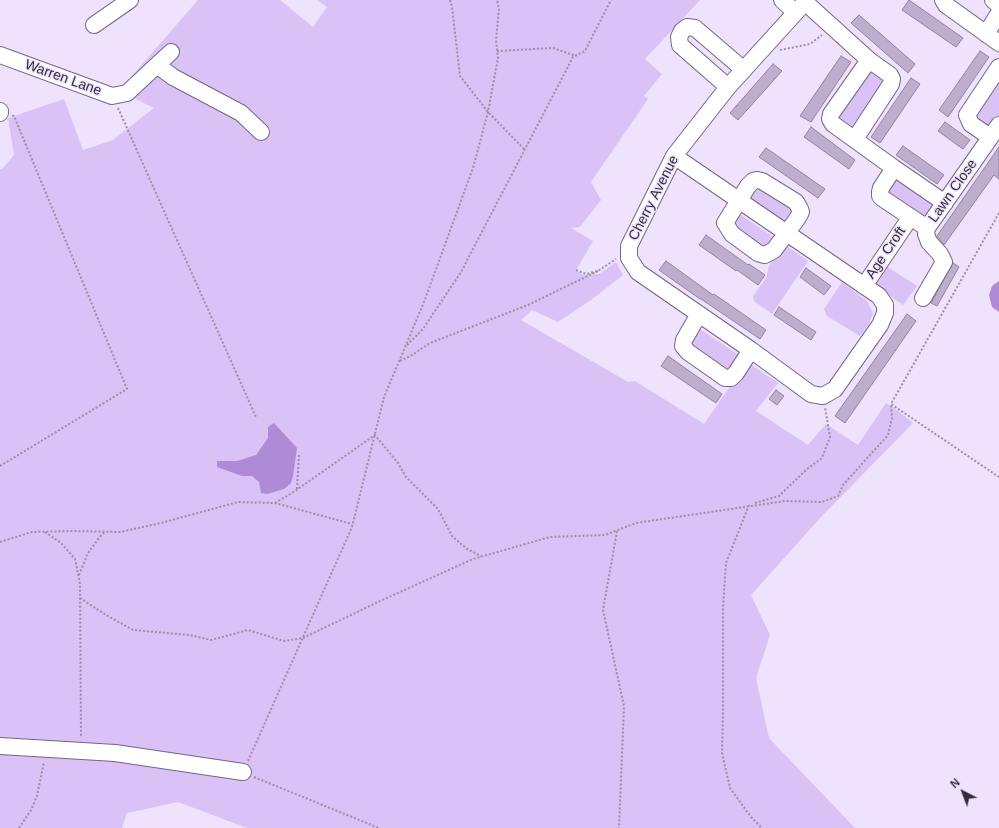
<!DOCTYPE html>
<html>
<head>
<meta charset="utf-8">
<style>
  body { margin:0 }
  #map { position:relative; width:999px; height:828px; overflow:hidden; background:#efe2fd; font-family:Helvetica,sans-serif }
  canvas { display:block }
  .north { position:absolute; left:943px; top:772px; width:40px; height:40px; -webkit-text-stroke:3px #efe2fd; paint-order:stroke; rotate:318deg; font-size:11px; font-weight:700; line-height:16px; text-align:center; color:#322c38 }
  .north::after { content:''; display:block; margin:auto; width:14px; height:18px; background:#322c38; clip-path:polygon(50% 0,100% 100%,50% 72%,0 100%) }
</style>
</head>
<body>
<div id="map">
<canvas width="999" height="828"></canvas>
<div class="north">N</div>
</div>
<script>
const g = document.querySelector('canvas').getContext('2d');
g.lineJoin = 'round';
function fillPath(path, color) { g.fillStyle = color; g.fill(path, 'evenodd'); }
const poly = rows => new Path2D(rows.map(r => 'M' + r).join(''));
function stroke(path, color, width, dash) { g.strokeStyle = color; g.lineWidth = width; g.lineCap = dash ? 'butt' : 'round'; g.setLineDash(dash || []); g.stroke(path); }
function drawText(font, color, halo, rows, align = 'center') {
  g.font = font + ' Helvetica,sans-serif'; g.lineWidth = 3; g.setLineDash([]); g.textBaseline = 'middle'; g.strokeStyle = halo; g.fillStyle = color; for (const [text, x, y, turn = 0] of rows) {
    g.save(); g.translate(x, y); g.rotate((+turn || 0) * Math.PI / 180); g.textAlign = isNaN(turn) ? turn : align; if (halo) g.strokeText(text, 0, 0); g.fillText(text, 0, 0); g.restore();
  }
}
const green = poly([
  [198,0,280,0,313,27,327,7,317,0,700,0,645,59,662,74,644,96,648,99,591,182,601,200,580,227,571,228,593,241,576,270,584,275,599,274,616,262,623,275,591,300,558,322,532,310,521,320,628,382,635,381,704,424,731,385,750,364,778,383,756,411,808,445,826,424,858,445,886,403,897,410,913,423,821,517,751,595,770,635,756,678,769,738,855,828,247,828,178,802,127,813,122,828,0,828,0,169,2,169,14,155,8,118,64,99,83,150,113,140,154,108,119,91],
  [871,70,879,74,882,80,882,86,853,129,845,129,837,115],
  [999,74,999,116,993,125,990,127,976,122,975,108],
  [897,179,931,201,933,206,927,217,921,218,889,197,888,190,893,181],
  [759,185,792,207,793,215,785,223,747,197],
  [735,211,776,239,767,251,732,232],
  [783,247,788,247,808,261,772,314,754,301,753,296,766,278,769,266],
  [886,266,917,286,903,305,876,286,874,281],
  [842,282,867,301,873,313,869,324,860,336,827,316,824,309],
  [697,327,739,355,731,368,727,370,689,348]
]);
const water = poly([
  [999,281,999,312,992,307,989,295,992,286],
  [274,423,297,448,293,476,291,483,284,489,267,494,261,493,259,482,252,476,242,476,217,467,217,461,237,461,256,455,268,438,268,427]
]);
const building = poly([
  [909,0,963,38,956,47,902,10,909,0],
  [859,15,915,64,908,73,851,23,859,15],
  [980,51,989,57,948,117,939,110,980,51],
  [841,56,851,62,811,122,800,116,841,56],
  [773,64,782,71,738,120,730,113,773,64],
  [911,78,920,84,880,143,871,137,911,78],
  [945,122,970,140,963,149,938,131,945,122],
  [811,127,855,160,849,169,804,137,811,127],
  [903,146,944,175,937,184,896,155,903,146],
  [999,147,999,179,994,175,944,245,937,236,999,147],
  [766,148,825,189,818,198,759,157,766,148],
  [706,235,748,265,749,264,765,275,758,285,737,270,736,271,699,245,706,235],
  [666,261,713,295,714,294,766,330,760,339,701,299,700,299,659,270,666,261],
  [953,263,959,267,937,306,931,303,953,263],
  [806,268,831,286,824,295,800,277,806,268],
  [779,307,816,332,811,340,774,315,779,307],
  [907,314,916,321,845,423,835,416,907,314],
  [668,356,722,394,716,403,661,366,668,356],
  [776,390,784,396,777,405,769,399,776,390]
]);
const path = poly([
  [450,0,452,7,460,76,488,112,525,150],
  [780,50,810,44,822,35],
  [497,51,553,48,576,56],
  [118,108,256,417],
  [999,213,891,404,999,477],
  [576,270,586,274,598,271,616,259],
  [407,345,423,329,461,272,573,57,585,51,611,0],
  [400,361,412,355,430,343,528,305,598,271],
  [0,466,127,389,14,116,12,115],
  [297,489,299,454],
  [275,503,295,491,375,435,398,463,406,477,438,509,452,536,467,549,481,556],
  [755,503,779,496,807,469,822,458,830,437,825,407],
  [749,505,726,563,723,607,723,711,722,753,730,788,751,817,762,828],
  [617,531,603,610,624,706,619,828],
  [45,532,61,543,75,559,80,584,81,738],
  [0,542,32,532,72,531,120,532,161,523,238,502,275,503,352,524],
  [79,575,88,553,99,538,105,531],
  [80,598,106,615,133,630,190,635,211,640,248,630,284,641,303,638,378,602,473,559,550,537,605,535,636,523,785,501,822,502,838,496,843,485,888,435,892,418,891,404],
  [248,761,352,527,384,397,424,302,473,168,488,112,498,58,496,40,499,9,497,0],
  [254,777,379,828],
  [19,828,31,810,37,796,44,762]
]);
const minor = poly([
  [782,0,795,12],
  [943,0,946,5,999,43],
  [993,0,999,5],
  [805,2,869,60,831,114,830,119,833,124,894,168,945,203],
  [94,25,130,0],
  [986,34,999,13],
  [0,55,112,96,127,93,171,52],
  [157,65,173,77,241,113,261,132],
  [728,87,680,45,679,37,682,31,687,27,695,28,744,70],
  [0,111,0,113],
  [990,137,971,124,967,115,999,67],
  [855,139,891,84,892,79,890,75,869,60],
  [674,156,879,296,885,305,885,313,880,325,835,389,823,396,811,394,751,350,638,272,629,258,629,246,674,156,728,87,807,0],
  [894,168,881,188,880,192,880,196,882,198,927,228,999,125],
  [757,180,762,181,796,202,800,209,801,212,797,219,774,250,765,255,758,253,732,234,725,223,748,186,753,181,757,180],
  [864,286,910,218],
  [923,298,944,262,940,254,929,242,926,234,927,228],
  [699,314,684,340,683,346,688,352,725,378,731,378,736,373,751,350],
  [0,746,115,753,243,772]
]);
const streetNames = [
  ["Warren Lane",63,78,20],
  ["Lawn Close",953,191,-55],
  ["Cherry Avenue",654,198,-63],
  ["Age Croft",886,253,-56]
];
fillPath(green, '#dac1f6');
fillPath(water, '#af8bd5');
fillPath(building, '#bdaece');
stroke(building, '#9183a2', 1);
stroke(minor, '#756785', 18);
stroke(path, '#9a90a5', 2, [2, 2]);
stroke(minor, '#fff', 16);
drawText('14px', '#322c38', '#efe2fd', streetNames);
</script>
</body>
</html>
